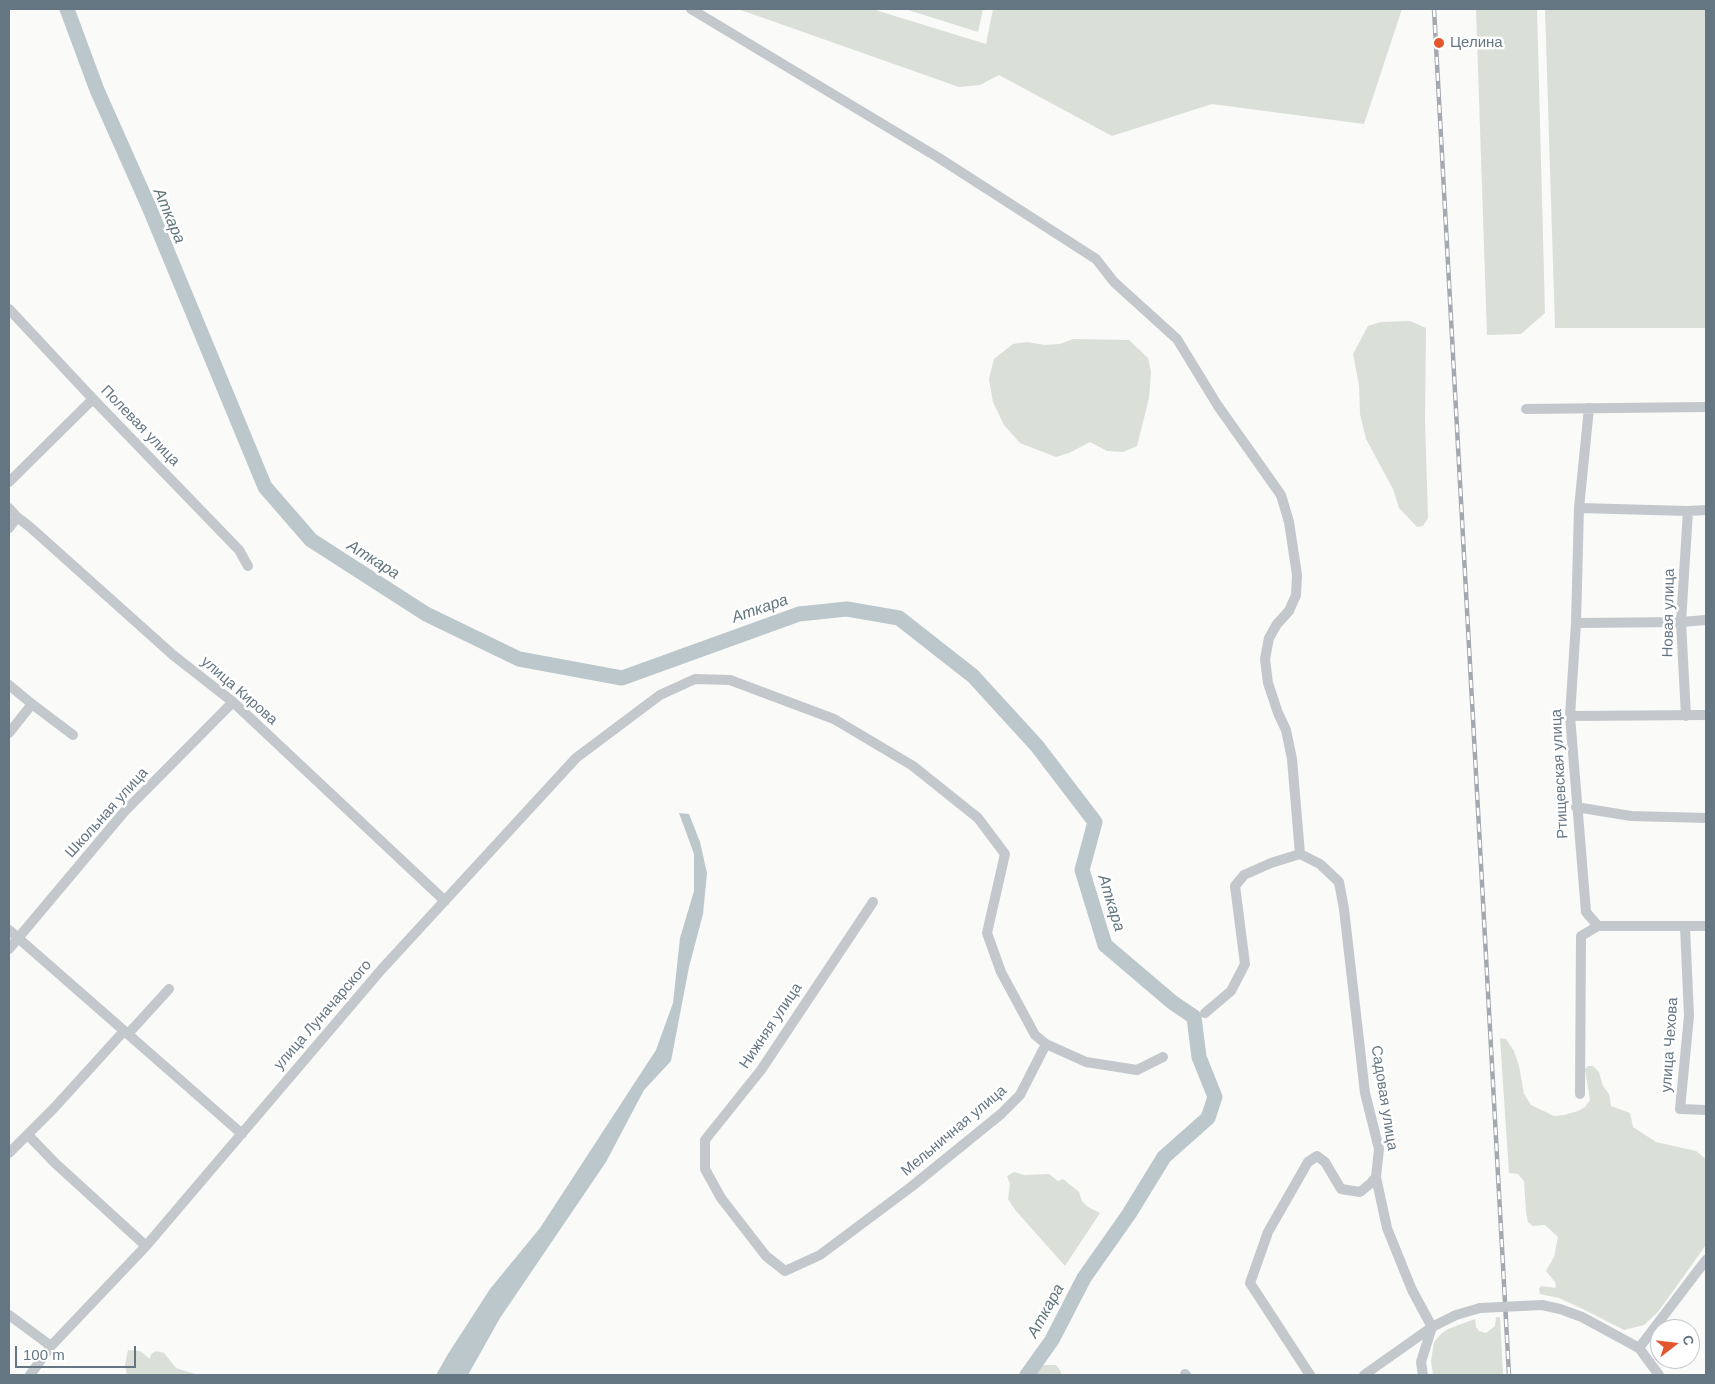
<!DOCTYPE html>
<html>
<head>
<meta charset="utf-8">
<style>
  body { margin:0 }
  #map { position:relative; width:1715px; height:1384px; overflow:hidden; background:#fafaf8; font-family:Helvetica,sans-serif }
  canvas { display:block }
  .frame { position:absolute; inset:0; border:10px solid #657683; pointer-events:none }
  .north { position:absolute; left:1650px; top:1319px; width:50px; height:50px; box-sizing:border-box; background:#fff; border:1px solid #c1c8cd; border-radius:50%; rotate:74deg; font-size:14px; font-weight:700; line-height:20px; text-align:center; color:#657683 }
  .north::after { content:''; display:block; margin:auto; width:18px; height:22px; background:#e4572e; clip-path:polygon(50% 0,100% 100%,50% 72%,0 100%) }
  .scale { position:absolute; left:15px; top:1346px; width:121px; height:22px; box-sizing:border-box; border:2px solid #657683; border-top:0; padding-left:6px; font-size:15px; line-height:18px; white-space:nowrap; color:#657683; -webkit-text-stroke:4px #fff; paint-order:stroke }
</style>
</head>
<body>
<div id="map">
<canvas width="1715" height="1384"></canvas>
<div class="frame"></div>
<div class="north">С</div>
<div class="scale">100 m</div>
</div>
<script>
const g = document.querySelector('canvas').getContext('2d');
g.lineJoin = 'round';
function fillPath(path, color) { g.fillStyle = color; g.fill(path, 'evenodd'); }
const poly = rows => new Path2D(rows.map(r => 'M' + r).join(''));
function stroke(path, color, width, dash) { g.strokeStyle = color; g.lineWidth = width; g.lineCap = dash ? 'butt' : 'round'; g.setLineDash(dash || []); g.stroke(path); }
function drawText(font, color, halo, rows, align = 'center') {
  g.font = font + ' Helvetica,sans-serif'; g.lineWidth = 5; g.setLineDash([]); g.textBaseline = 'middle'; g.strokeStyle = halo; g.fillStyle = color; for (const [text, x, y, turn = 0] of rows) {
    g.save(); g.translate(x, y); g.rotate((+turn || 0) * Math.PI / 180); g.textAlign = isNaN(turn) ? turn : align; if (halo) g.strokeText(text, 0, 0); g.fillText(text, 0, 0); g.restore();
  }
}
const green = poly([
  [738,9,872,9,986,44,993,9,1402,9,1364,124,1212,104,1112,136,999,75,980,85,959,87],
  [905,9,983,9,978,32],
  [1476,9,1537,9,1545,313,1521,334,1487,335],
  [1545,9,1706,9,1706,328,1555,328],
  [1410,321,1426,328,1425,421,1428,518,1423,526,1417,527,1399,508,1393,489,1366,439,1360,414,1359,385,1353,354,1368,326,1381,322],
  [1073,339,1129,340,1148,358,1151,372,1149,398,1137,446,1123,452,1107,451,1090,442,1069,453,1056,457,1020,443,1004,425,993,402,989,379,994,359,1013,344,1027,342,1045,345,1060,344],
  [1500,1038,1506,1039,1514,1051,1519,1066,1524,1094,1531,1105,1554,1116,1564,1115,1578,1111,1585,1107,1590,1100,1585,1069,1588,1066,1593,1066,1599,1072,1603,1086,1609,1094,1611,1106,1630,1113,1633,1127,1656,1142,1696,1151,1706,1159,1706,1245,1658,1312,1644,1325,1624,1330,1585,1310,1559,1298,1540,1294,1539,1289,1541,1286,1556,1288,1555,1282,1546,1271,1554,1257,1558,1237,1545,1225,1533,1226,1528,1222,1526,1212,1524,1181,1518,1174,1509,1173],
  [1014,1172,1024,1175,1049,1174,1058,1181,1063,1179,1079,1192,1082,1201,1088,1207,1100,1213,1065,1266,1016,1211,1008,1199,1010,1184,1007,1176],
  [1496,1317,1500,1317,1503,1375,1433,1375,1431,1361,1434,1342,1441,1334,1448,1329,1475,1319,1476,1327,1479,1331,1486,1333,1495,1326],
  [128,1350,140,1351,150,1359,151,1354,156,1351,164,1353,176,1368,198,1375,127,1375,125,1365],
  [1042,1365,1056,1365,1061,1372,1061,1375,1032,1375]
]);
const water = poly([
  [679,813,689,814,700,842,707,873,703,914,689,967,671,1061,644,1090,606,1162,500,1318,468,1375,436,1375,448,1354,490,1289,540,1228,656,1050,673,1003,680,938,694,891,694,854]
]);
const river = poly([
  [67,9,97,90,149,207,265,487,311,540,426,614,519,659,622,678,799,614,847,609,899,618,973,676,1037,746,1095,822,1082,870,1105,945,1172,1002,1194,1017,1199,1057,1215,1097,1208,1118,1164,1157,1129,1214,1084,1278,1052,1340,1027,1375]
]);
const minor = poly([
  [691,9,939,158,1096,259,1114,282,1177,339,1218,406,1281,495,1289,522,1297,575,1296,595,1289,611,1277,624,1269,638,1265,659,1268,683,1278,713,1286,730,1292,759,1300,854],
  [9,309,93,399,239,550,248,566],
  [1526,409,1706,407],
  [9,482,93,399],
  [9,508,17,517,30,527,173,655,233,702,445,901],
  [1579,508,1688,511,1706,510],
  [9,528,17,517],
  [1576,623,1681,622,1706,620],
  [9,685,32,704,73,735],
  [1570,716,1706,715],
  [1686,716,1681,622,1688,511],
  [9,733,32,704],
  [1576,807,1631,816,1706,818],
  [1300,854,1320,864,1339,882,1344,909,1365,1093,1379,1149,1376,1177,1387,1228,1412,1290,1432,1327],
  [873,902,761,1070,705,1140,705,1169,721,1198,766,1256,785,1271,820,1255,911,1187,1001,1114,1020,1095,1046,1044],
  [1598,926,1706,926],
  [1685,927,1689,1016,1680,1109,1706,1110],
  [9,930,242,1134],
  [9,949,124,812,233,702],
  [1205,1013,1231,991,1245,964,1235,886,1244,875,1271,863,1300,854],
  [128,1034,169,989],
  [1580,1094,1581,936,1598,926,1586,912,1570,716,1576,623,1579,508,1589,408],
  [28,1135,55,1163,146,1246],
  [9,1153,55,1107,124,1031],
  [1542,1305,1560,1309,1582,1317,1639,1348,1659,1375],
  [9,1315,51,1346],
  [1639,1348,1706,1260],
  [1185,1374,1186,1375],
  [30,1375,51,1346,146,1246,381,970,576,758,660,695,695,679,730,680,834,719,913,766,978,818,1005,854,987,933,1001,972,1035,1035,1046,1044,1086,1062,1137,1070,1163,1057],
  [1310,1375,1250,1283,1268,1232,1308,1162,1317,1156,1325,1162,1341,1189,1360,1192,1371,1183,1376,1177],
  [1364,1375,1432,1327,1456,1315,1480,1308],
  [1423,1375,1421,1362,1432,1327]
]);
const rail = poly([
  [1434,9,1509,1375]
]);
const minorBridge = poly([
  [1480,1308,1542,1305]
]);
const markers = [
  [1439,43,6,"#e4572e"]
];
const poiNames = [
  ["Целина",1450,43]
];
const streetNames = [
  ["Полевая улица",140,426,46],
  ["Новая улица",1669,613,-89],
  ["улица Кирова",239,691,41],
  ["Ртищевская улица",1560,774,-93],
  ["Школьная улица",107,813,-48],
  ["улица Луначарского",323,1015,-49],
  ["Нижняя улица",771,1026,-56],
  ["улица Чехова",1670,1045,-86],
  ["Садовая улица",1384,1098,81],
  ["Мельничная улица",954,1131,-40]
];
const waterNames = [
  ["Аткара",169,216,67],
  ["Аткара",373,560,32],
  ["Аткара",760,609,-19],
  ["Аткара",1111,903,73],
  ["Аткара",1046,1311,-61]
];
fillPath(green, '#dadfd7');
fillPath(water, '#bbc7cb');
stroke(river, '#bbc7cb', 15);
stroke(minor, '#c3c8cc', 10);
stroke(rail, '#a2aab0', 4.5);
stroke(rail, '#fff', 2.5, [8]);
stroke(minorBridge, '#c3c8cc', 10);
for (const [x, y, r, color] of markers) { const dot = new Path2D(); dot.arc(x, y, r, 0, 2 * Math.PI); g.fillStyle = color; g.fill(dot); stroke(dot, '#fff', 2); }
drawText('15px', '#657683', '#fff', poiNames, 'left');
drawText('15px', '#657683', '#fff', streetNames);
drawText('italic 16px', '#60757c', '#fff', waterNames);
</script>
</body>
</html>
